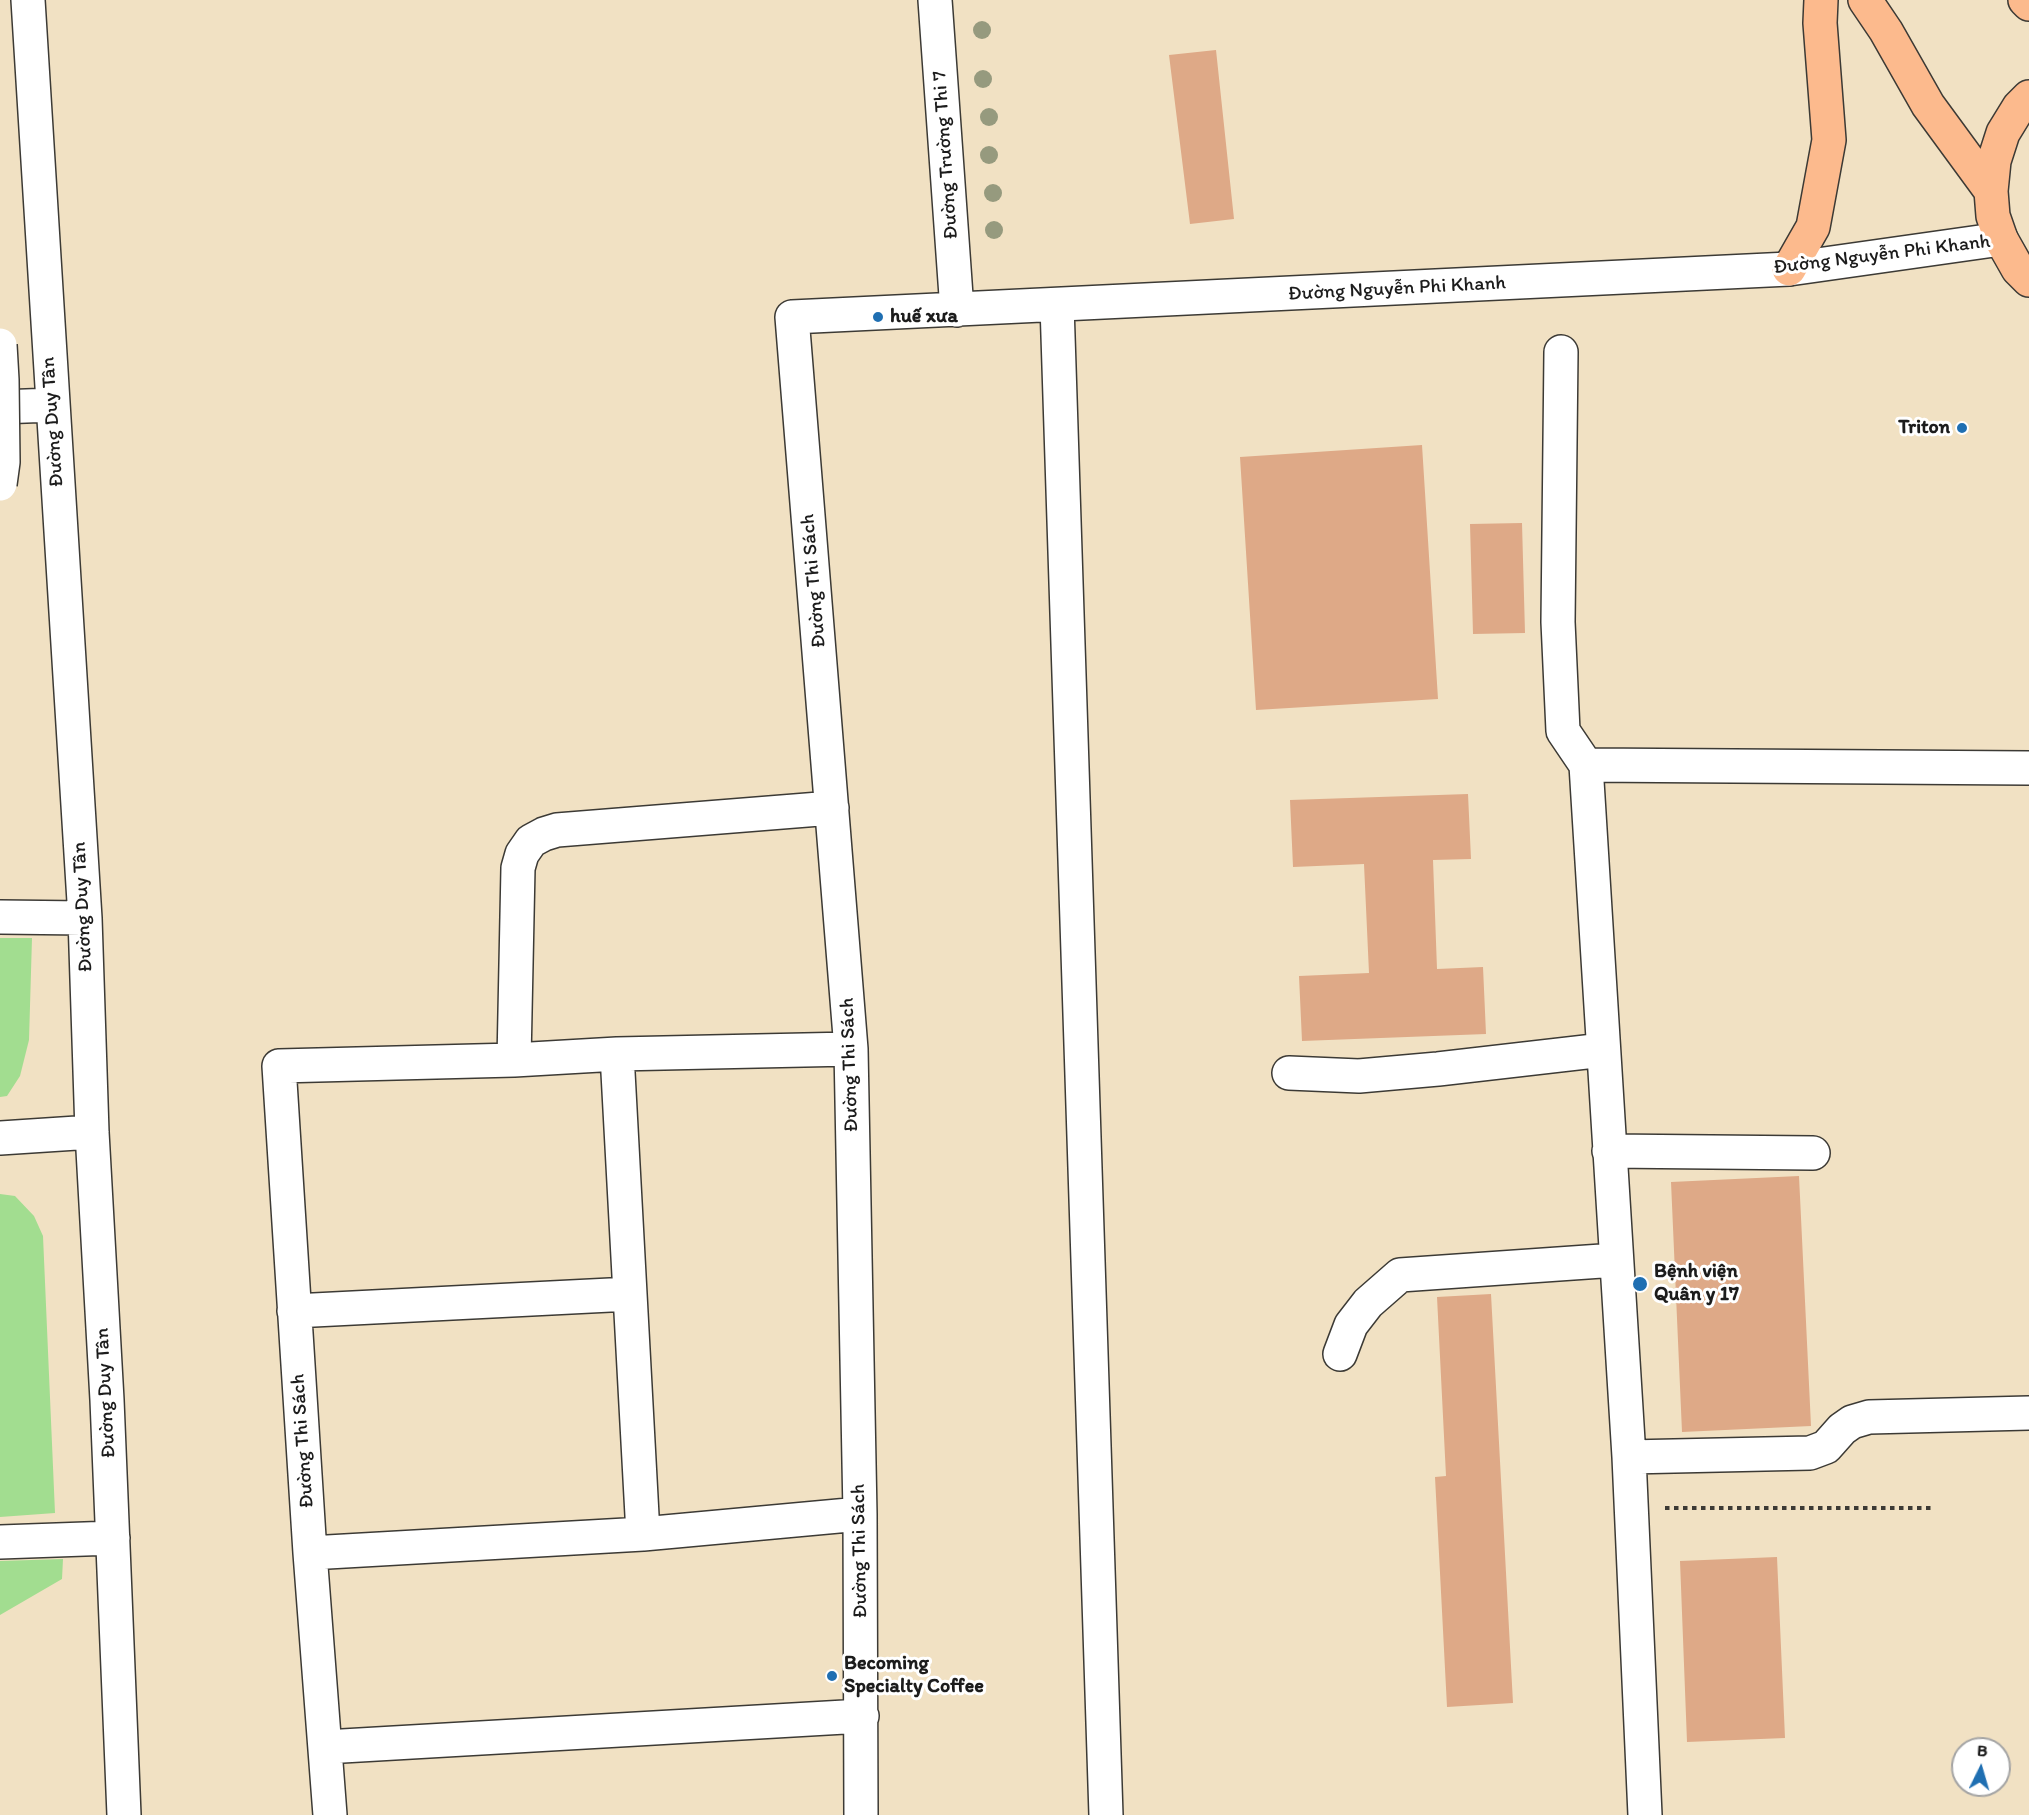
<!DOCTYPE html>
<html>
<head>
<meta charset="utf-8">
<style>
  body { margin:0 }
  #map { position:relative; width:2029px; height:1815px; overflow:hidden; background:#f1e1c3; font-family:Itim,sans-serif }
  canvas { display:block }
  .north { position:absolute; left:1951px; top:1737px; width:60px; height:60px; box-sizing:border-box; background:#fff; border:2px solid #a4a4a4; border-radius:50%; rotate:5deg; font-size:16px; font-weight:700; line-height:24px; text-align:center; color:#1c1c1c }
  .north::after { content:''; display:block; margin:auto; width:21px; height:27px; background:#1f6fb2; clip-path:polygon(50% 0,100% 100%,50% 72%,0 100%) }
</style>
</head>
<body>
<div id="map">
<canvas width="2029" height="1815"></canvas>
<div class="north">B</div>
</div>
<script>
const g = document.querySelector('canvas').getContext('2d');
g.lineJoin = 'round';
function fillPath(path, color) { g.fillStyle = color; g.fill(path, 'evenodd'); }
const poly = rows => new Path2D(rows.map(r => 'M' + r).join(''));
function stroke(path, color, width, dash) { g.strokeStyle = color; g.lineWidth = width; g.lineCap = dash ? 'butt' : 'round'; g.setLineDash(dash || []); g.stroke(path); }
function drawText(font, color, halo, rows, align = 'center') {
  g.font = font + ' Itim,sans-serif'; g.lineWidth = 6; g.setLineDash([]); g.textBaseline = 'middle'; g.strokeStyle = halo; g.fillStyle = color; for (const [text, x, y, turn = 0] of rows) {
    g.save(); g.translate(x, y); g.rotate((+turn || 0) * Math.PI / 180); g.textAlign = isNaN(turn) ? turn : align; if (halo) g.strokeText(text, 0, 0); g.fillText(text, 0, 0); g.restore();
  }
}
const green = poly([
  [0,938,32,938,29,1040,20,1076,7,1096,0,1097],
  [0,1194,15,1196,34,1216,43,1236,55,1513,0,1517],
  [63,1559,62,1579,0,1615,0,1561]
]);
const building = poly([
  [1216,50,1234,219,1190,224,1169,55],
  [1422,445,1438,699,1256,710,1240,457],
  [1522,523,1525,633,1473,634,1470,524],
  [1468,794,1471,859,1433,860,1437,969,1483,967,1486,1034,1302,1041,1299,976,1369,973,1364,864,1293,867,1290,800],
  [1799,1176,1811,1426,1682,1432,1671,1182],
  [1491,1294,1513,1703,1447,1707,1435,1477,1446,1476,1437,1297],
  [1777,1557,1785,1738,1687,1742,1680,1561]
]);
const path = poly([
  [1665,1508,1932,1508]
]);
const minor = poly([
  [28,0,85,918,92,1132,107,1400,124,1815],
  [935,0,957,310],
  [1057,305,1106,1815],
  [1561,352,1558,622,1563,731,1586,765,1629,1457,1645,1815],
  [0,407,52,405],
  [1586,765,2029,768],
  [0,917,85,918],
  [617,1054,643,1534],
  [514,1060,518,868,522,854,531,841,544,834,557,830,832,808],
  [1289,1073,1359,1076,1438,1069,1603,1050],
  [0,1138,92,1132],
  [1609,1151,1813,1153],
  [294,1311,630,1294],
  [1340,1354,1351,1325,1368,1303,1400,1275,1616,1260],
  [1629,1457,1810,1453,1826,1447,1842,1429,1852,1422,1869,1417,2029,1413],
  [0,1542,113,1538],
  [310,1553,643,1534,860,1514],
  [325,1747,862,1716],
  [330,1815,310,1553,279,1066,514,1060,617,1054,851,1049],
  [861,1815,860,1514,851,1049,792,317,1789,269,2001,239]
]);
const major = poly([
  [1865,0,1886,31,1928,105,1991,191],
  [2025,0,2029,4],
  [2029,97,2019,107,2003,133,1994,161,1991,191,1993,216,2001,239,2018,269,2029,280],
  [1789,269,1813,227,1829,140,1820,23,1821,0]
]);
const minorBridge = poly([
  [0,345,2,380,3,462,0,484]
]);
const trees = [
  [982,30],
  [983,79],
  [989,117],
  [989,155],
  [993,193],
  [994,230]
];
const markers = [
  [878,317,6,"#1f6fb2"],
  [1962,428,6,"#1f6fb2"],
  [1640,1284,8,"#1f6fb2"],
  [832,1676,6,"#1f6fb2"]
];
const streetNames = [
  ["Đường Trường Thi 7",946,155,-94],
  ["Đường Nguyễn Phi Khanh",1882,255,-7],
  ["Đường Nguyễn Phi Khanh",1397,289,-3],
  ["Đường Duy Tân",53,422,-94],
  ["Đường Thi Sách",814,581,-95],
  ["Đường Duy Tân",83,907,-93],
  ["Đường Thi Sách",850,1065,-92],
  ["Đường Duy Tân",106,1393,-93],
  ["Đường Thi Sách",303,1441,-94],
  ["Đường Thi Sách",860,1551,-91]
];
const poiNames = [
  ["huế xưa",890,317],
  ["Triton",1950,428,"right"],
  ["Bệnh viện",1654,1272],
  ["Quân y 17",1654,1295],
  ["Becoming",844,1664],
  ["Specialty Coffee",844,1687]
];
fillPath(green, '#a2dd90');
fillPath(building, '#dea987');
stroke(minor, '#3c3a35', 36);
stroke(major, '#3c3a35', 36);
stroke(path, '#3c3a35', 4, [4.5, 4.5]);
stroke(minor, '#fff', 33);
stroke(major, '#fcba8d', 33);
stroke(minorBridge, '#3c3a35', 36, []);
stroke(minorBridge, '#fff', 33);
g.fillStyle = '#969a7e';
for (const [x, y] of trees) { g.beginPath(); g.arc(x, y, 9, 0, 2 * Math.PI); g.fill(); }
for (const [x, y, r, color] of markers) { const dot = new Path2D(); dot.arc(x, y, r, 0, 2 * Math.PI); g.fillStyle = color; g.fill(dot); stroke(dot, '#fff', 2); }
drawText('20px', '#1c1c1c', '#fff', streetNames);
drawText('bold 20px', '#1c1c1c', '#fff', poiNames, 'left');
</script>
</body>
</html>
